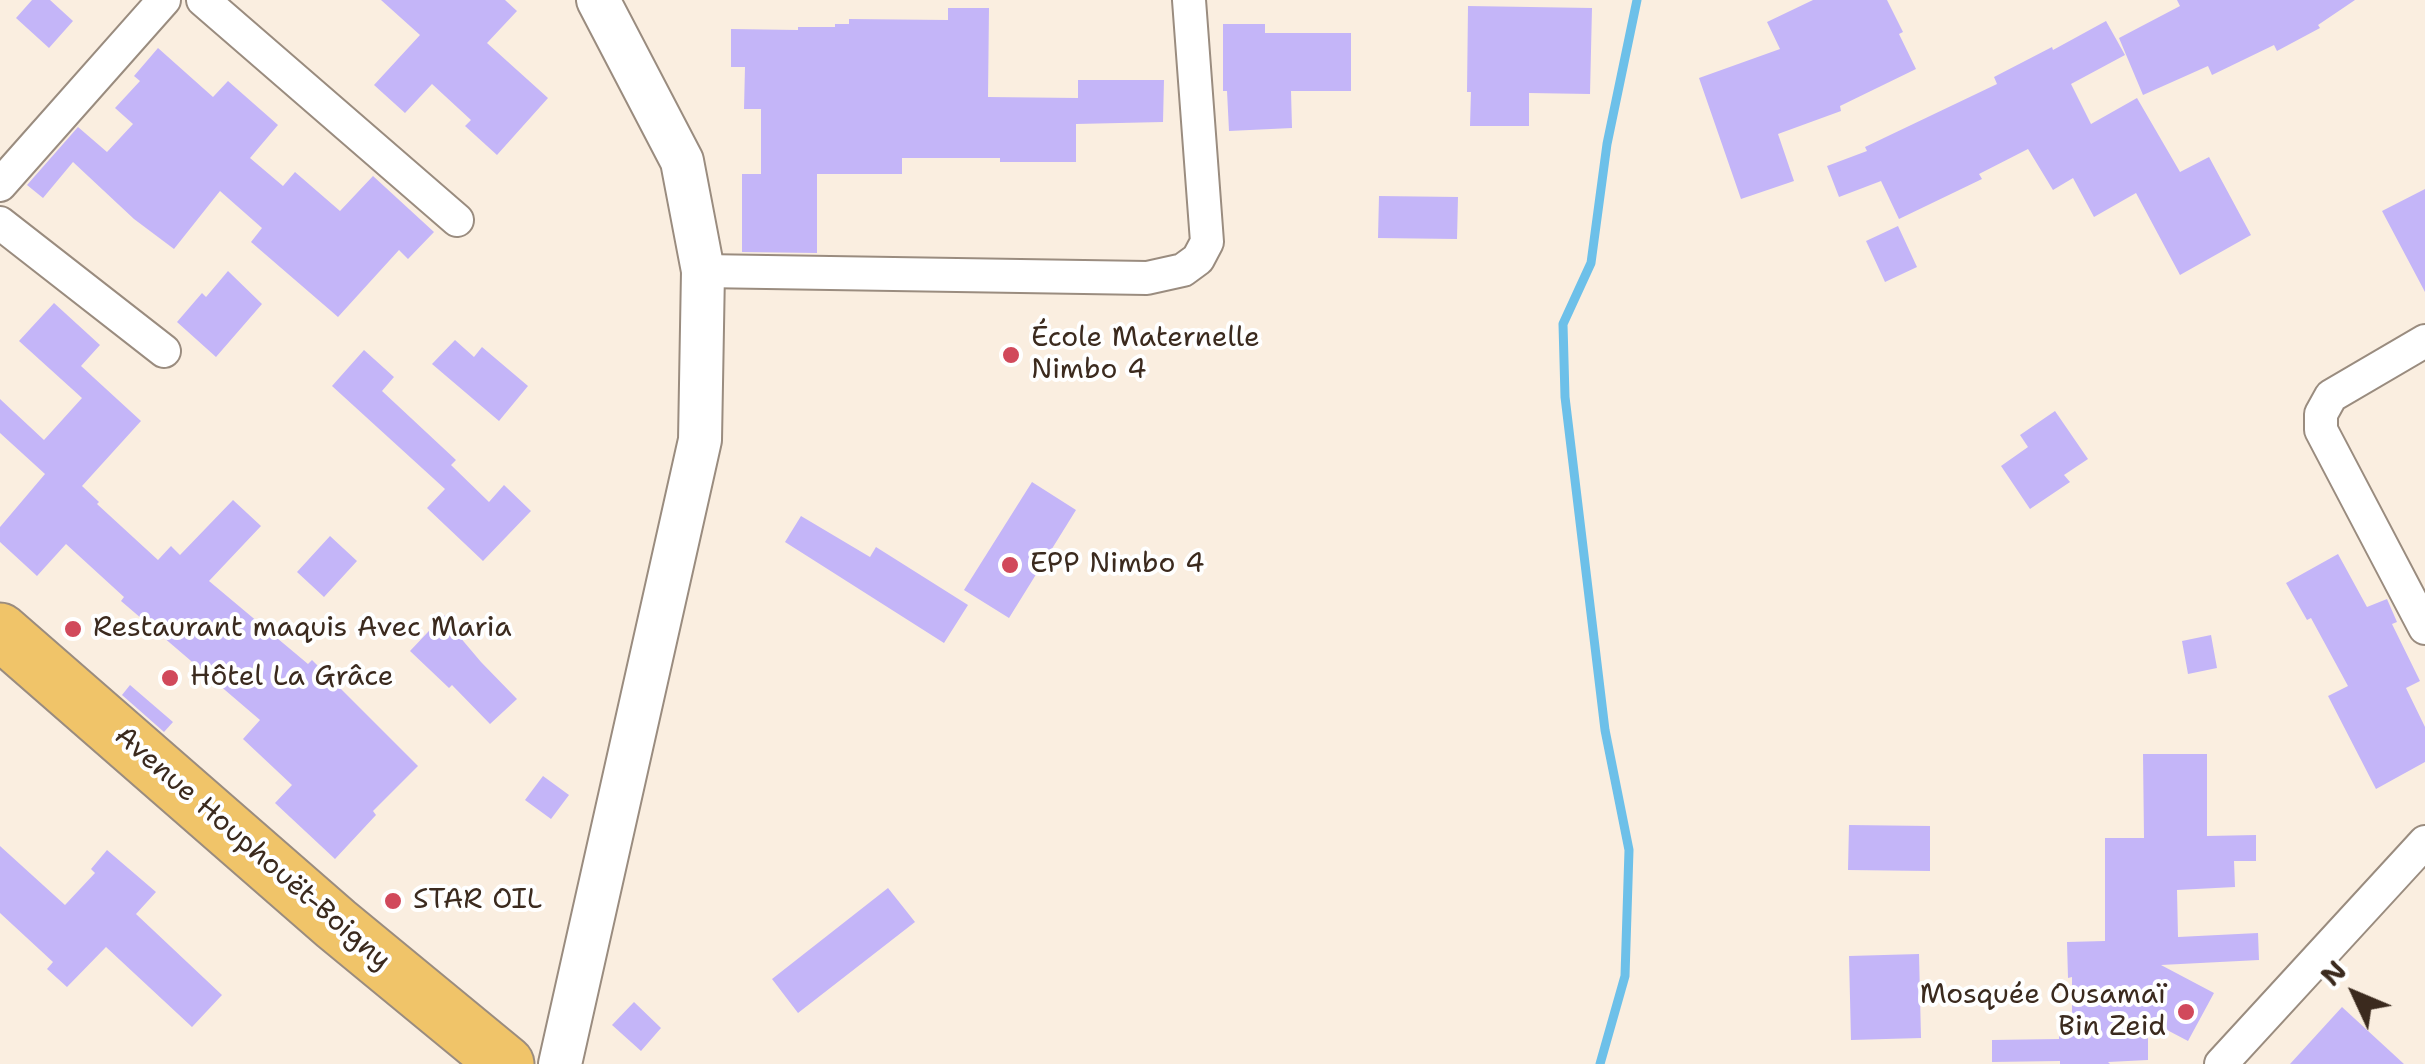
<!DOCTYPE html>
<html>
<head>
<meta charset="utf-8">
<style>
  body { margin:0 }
  #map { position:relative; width:2425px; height:1064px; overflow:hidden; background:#faeee0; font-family:"Shantell Sans",sans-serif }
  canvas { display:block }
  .north { position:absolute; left:2305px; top:944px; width:100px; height:100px; -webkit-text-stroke:8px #fff; paint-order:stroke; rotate:314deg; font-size:28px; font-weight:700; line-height:40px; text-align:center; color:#3b2a1e }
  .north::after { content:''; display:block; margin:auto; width:35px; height:45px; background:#3b2a1e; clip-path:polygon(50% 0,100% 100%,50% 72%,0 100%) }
</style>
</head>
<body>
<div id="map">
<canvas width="2425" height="1064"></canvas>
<div class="north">N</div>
</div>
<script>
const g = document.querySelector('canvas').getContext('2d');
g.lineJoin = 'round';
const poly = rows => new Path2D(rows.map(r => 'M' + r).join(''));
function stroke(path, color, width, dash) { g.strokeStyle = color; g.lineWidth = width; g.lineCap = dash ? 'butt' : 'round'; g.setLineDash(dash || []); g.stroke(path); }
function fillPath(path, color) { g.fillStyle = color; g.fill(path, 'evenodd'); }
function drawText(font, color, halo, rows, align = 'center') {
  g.font = font + ' "Shantell Sans",sans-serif'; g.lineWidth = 8; g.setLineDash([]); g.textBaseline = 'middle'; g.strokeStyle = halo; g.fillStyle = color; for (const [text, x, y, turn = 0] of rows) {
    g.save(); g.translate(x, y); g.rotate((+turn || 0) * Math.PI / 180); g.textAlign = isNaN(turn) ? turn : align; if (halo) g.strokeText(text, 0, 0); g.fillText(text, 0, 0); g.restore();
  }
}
const stream = poly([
  [1600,1064,1625,976,1629,850,1605,730,1565,397,1563,324,1591,263,1607,144,1637,0]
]);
const building = poly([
  [32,0,50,0,73,21,49,48,16,18],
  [381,0,505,0,517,11,487,43,548,98,497,155,465,126,471,120,432,84,405,113,374,85,420,35],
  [1813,0,1887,0,1903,32,1899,34,1916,69,1840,106,1841,111,1778,134,1794,181,1741,199,1699,78,1780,49,1767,22],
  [2177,0,2355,0,2318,25,2320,28,2277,51,2274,45,2212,75,2208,66,2143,95,2119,38,2180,6],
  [1468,6,1592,8,1590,94,1529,93,1529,126,1470,126,1471,92,1467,92],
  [948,8,989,8,988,97,1078,98,1078,80,1164,80,1163,122,1076,124,1076,162,1000,162,1000,158,902,158,902,174,817,174,817,253,742,252,742,174,761,174,761,109,744,109,745,67,731,67,731,29,798,30,798,27,835,27,835,24,849,24,849,19,948,20],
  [2106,21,2125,55,2071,84,2091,124,2137,98,2180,172,2209,157,2251,235,2180,275,2136,193,2094,217,2073,178,2053,190,2028,149,1979,174,1982,179,1899,219,1881,181,1839,197,1827,166,1867,151,1865,147,1997,84,1994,77,2052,47,2053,50],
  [1223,24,1265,24,1265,33,1351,33,1351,91,1291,91,1292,128,1229,131,1227,91,1223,91],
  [158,48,213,97,228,81,278,125,250,158,283,186,295,172,340,211,373,176,434,232,408,259,399,250,338,317,251,242,262,228,220,191,174,249,134,219,73,162,43,198,27,185,78,127,107,152,133,124,115,108,140,81,134,76],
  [2425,189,2425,292,2382,211],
  [1379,196,1458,197,1457,239,1378,238],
  [1898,226,1917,267,1885,282,1866,241],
  [228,271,262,304,216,357,177,322,202,293,206,297],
  [54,303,100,345,81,366,141,421,82,486,99,502,97,504,158,560,171,546,180,555,233,500,261,526,209,581,308,664,312,660,418,766,373,811,376,815,335,859,275,803,292,785,243,739,260,720,121,601,124,597,66,544,37,576,0,542,0,527,45,474,0,433,0,399,44,440,82,398,19,341],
  [455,340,474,357,482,347,528,386,499,421,432,364],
  [364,350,394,377,382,391,456,460,451,465,489,502,504,485,531,511,483,561,427,508,445,489,332,386],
  [2055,411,2088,459,2064,475,2070,482,2030,509,2001,466,2028,447,2020,435],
  [1032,482,1076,510,1009,618,964,590],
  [801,516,870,557,876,547,968,605,944,643,785,542],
  [330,536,357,561,324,597,297,572],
  [2338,554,2367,607,2387,599,2397,622,2392,624,2420,681,2406,688,2425,727,2425,762,2376,789,2328,696,2348,686,2311,618,2307,620,2286,583],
  [444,615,463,632,459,636,481,662,517,699,490,724,452,685,449,688,410,651],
  [2211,635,2217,668,2188,674,2182,641],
  [130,685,173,722,164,732,122,695],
  [2143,754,2207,754,2207,836,2256,835,2256,861,2234,861,2235,887,2177,890,2178,937,2258,933,2259,960,2161,965,2214,993,2188,1041,2148,1020,2148,1060,2108,1062,2110,1064,2060,1064,2060,1061,1992,1062,1992,1040,2059,1039,2059,1036,2065,1036,2065,1026,2072,1026,2072,977,2068,978,2067,942,2105,941,2105,838,2144,838],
  [543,776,569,795,551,819,525,800],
  [1849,825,1930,826,1930,871,1848,870],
  [0,846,65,905,95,873,91,869,107,850,156,892,136,914,222,995,192,1027,106,947,67,987,47,969,53,962,0,913],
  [888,888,915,922,798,1013,772,979],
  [1919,954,1921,1038,1851,1040,1849,956],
  [634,1002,661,1028,641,1051,612,1025],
  [2342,1007,2404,1064,2290,1064]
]);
const minor = poly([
  [203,0,457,220],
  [0,185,164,0],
  [0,223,164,351],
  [703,271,1147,278,1183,270,1198,259,1207,242,1189,0],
  [2425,341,2331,396,2321,414,2321,430,2425,628],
  [2221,1064,2425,842]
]);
const tertiary = poly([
  [560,1064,700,440,703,271,682,161,598,0]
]);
const trunk = poly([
  [0,631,336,924,506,1064]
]);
const markers = [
  [1011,355,10,"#d1495b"],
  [1010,565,10,"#d1495b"],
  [73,629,10,"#d1495b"],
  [170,678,10,"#d1495b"],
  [393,901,10,"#d1495b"],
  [2186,1012,10,"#d1495b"]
];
const poiNames = [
  ["École Maternelle",1031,339],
  ["Nimbo 4",1031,371],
  ["EPP Nimbo 4",1030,565],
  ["Restaurant maquis Avec Maria",93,629],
  ["Hôtel La Grâce",190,678],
  ["STAR OIL",413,901],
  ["Mosquée Ousamaï",2166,996,"right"],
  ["Bin Zeid",2166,1028,"right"]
];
const streetNames = [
  ["Avenue Houphouët-Boigny",252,849,41]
];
stroke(stream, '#6dc0e9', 9);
fillPath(building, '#c4b5f8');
stroke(minor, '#9a8c7f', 36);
stroke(tertiary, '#9a8c7f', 46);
stroke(trunk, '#9a8c7f', 59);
stroke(minor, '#fff', 32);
stroke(tertiary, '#fff', 42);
stroke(trunk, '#f0c469', 55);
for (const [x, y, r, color] of markers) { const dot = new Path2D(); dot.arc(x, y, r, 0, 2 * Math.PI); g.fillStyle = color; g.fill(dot); stroke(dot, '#fff', 4); }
drawText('28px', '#3b2a1e', '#fff', poiNames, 'left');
drawText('28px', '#3b2a1e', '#fff', streetNames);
</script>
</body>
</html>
